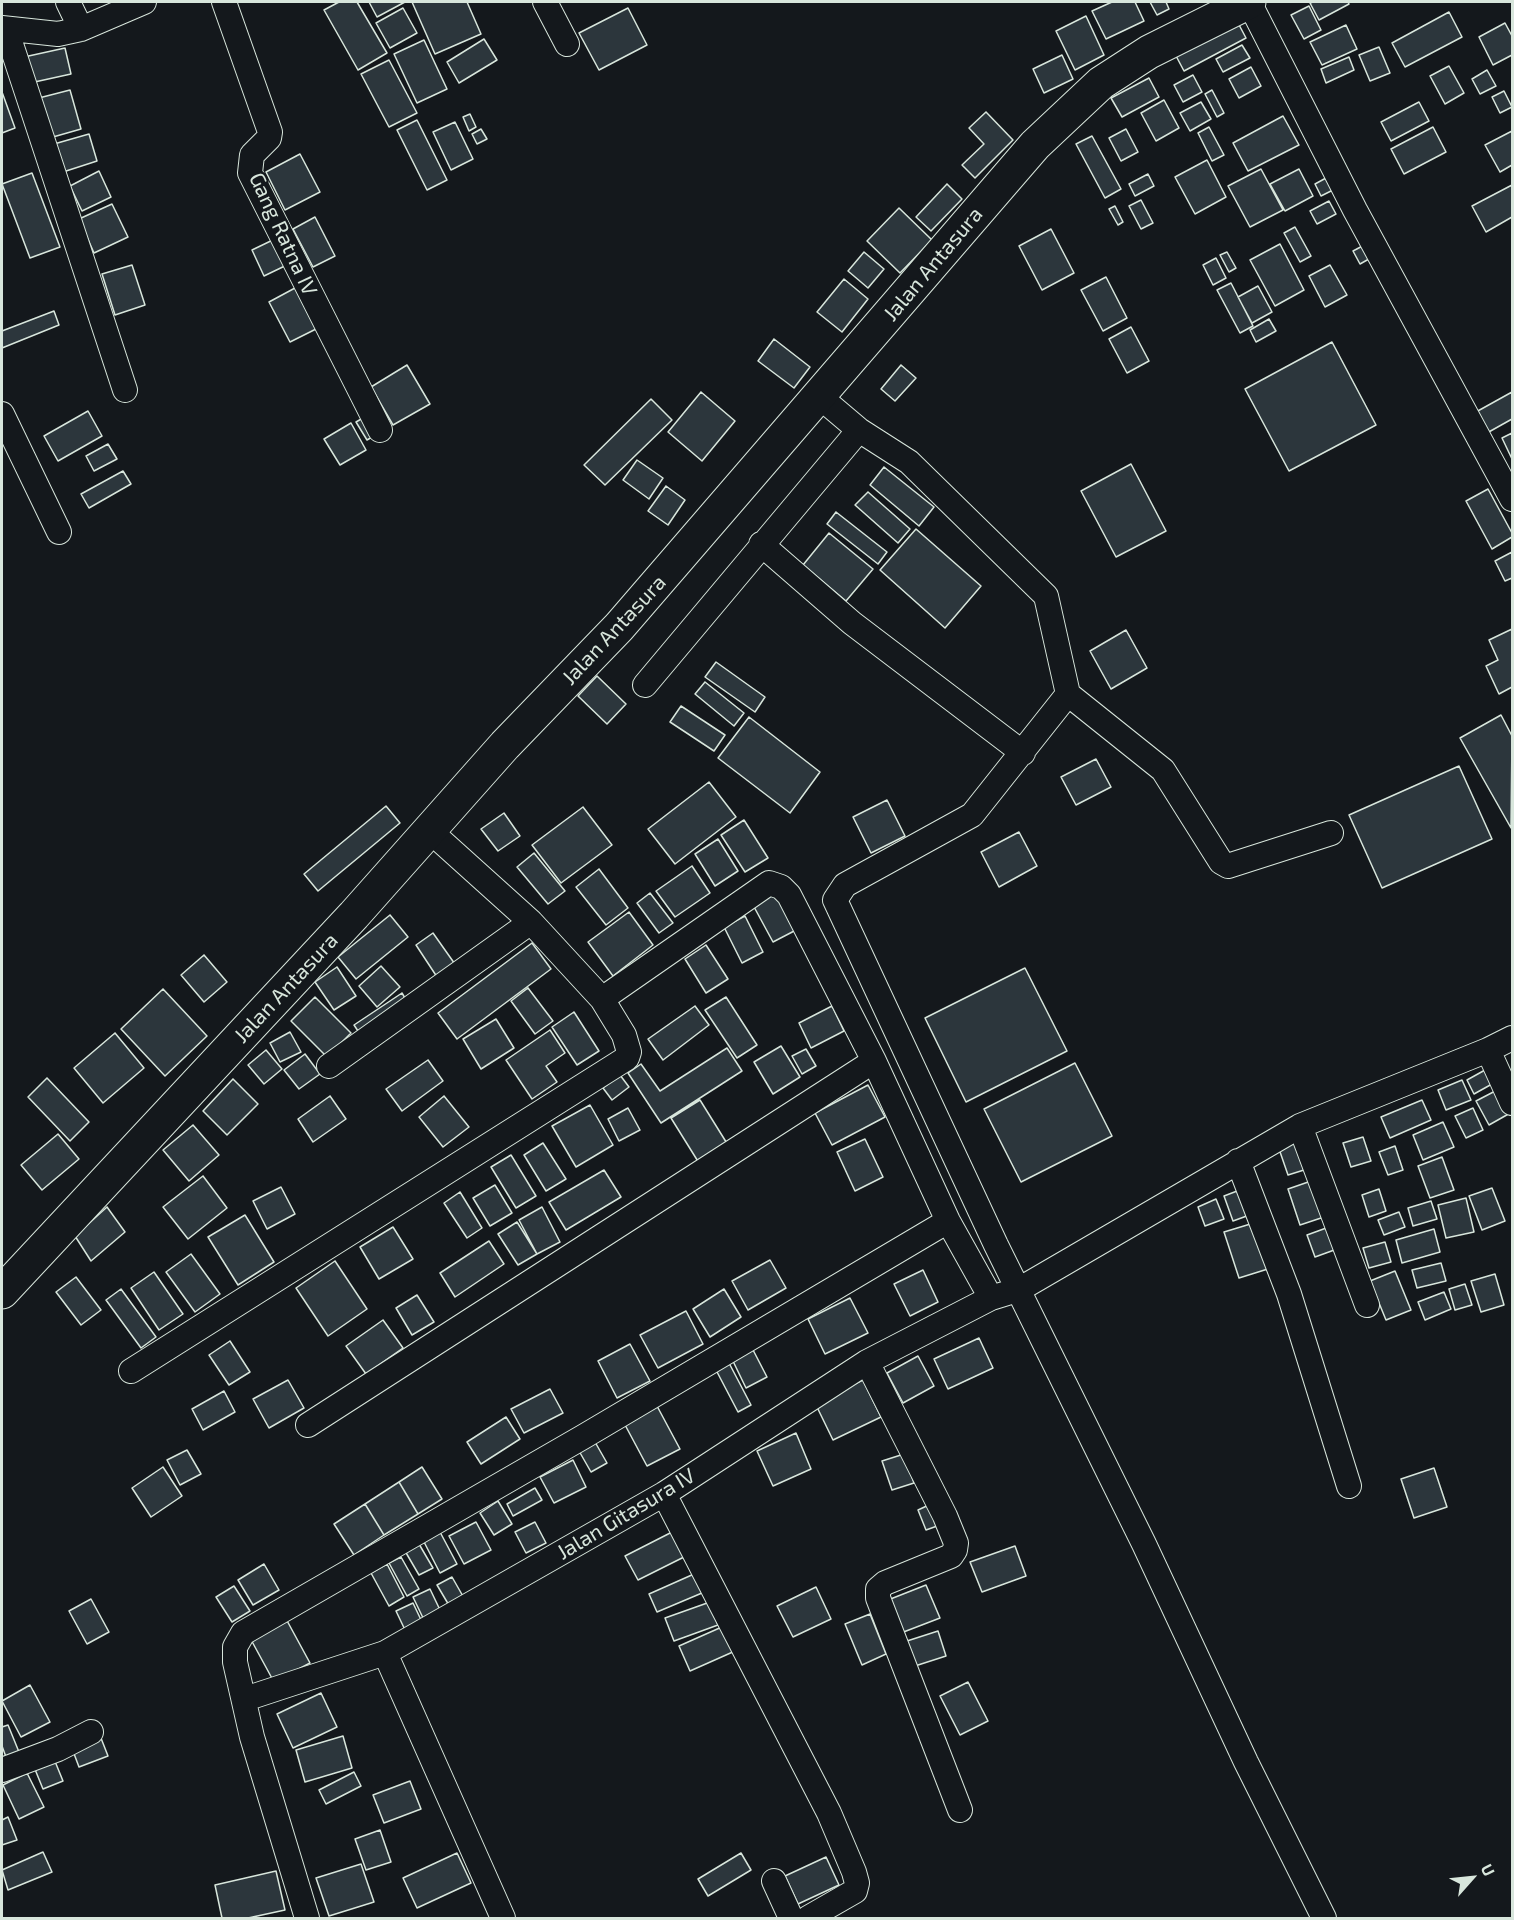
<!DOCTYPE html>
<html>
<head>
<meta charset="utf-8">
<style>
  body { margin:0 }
  #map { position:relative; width:1514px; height:1920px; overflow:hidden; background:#14181c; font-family:"Exo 2",sans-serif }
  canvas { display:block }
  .frame { position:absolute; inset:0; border:3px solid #d8e6dc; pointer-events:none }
  .north { position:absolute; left:1442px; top:1848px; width:60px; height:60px; -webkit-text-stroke:4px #14181c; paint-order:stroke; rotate:63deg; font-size:16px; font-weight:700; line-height:24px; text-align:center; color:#d8e6dc }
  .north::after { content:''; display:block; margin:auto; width:21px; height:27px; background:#d8e6dc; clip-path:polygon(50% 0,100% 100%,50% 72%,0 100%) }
</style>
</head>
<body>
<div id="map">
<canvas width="1514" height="1920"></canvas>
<div class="frame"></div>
<div class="north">U</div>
</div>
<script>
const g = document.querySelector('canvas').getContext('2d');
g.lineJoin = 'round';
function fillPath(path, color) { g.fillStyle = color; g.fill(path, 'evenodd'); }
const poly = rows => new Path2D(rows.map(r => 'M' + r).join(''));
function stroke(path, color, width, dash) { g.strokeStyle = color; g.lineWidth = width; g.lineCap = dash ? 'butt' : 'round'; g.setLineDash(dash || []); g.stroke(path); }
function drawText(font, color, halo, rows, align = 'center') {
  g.font = font + ' "Exo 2",sans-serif'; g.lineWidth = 4.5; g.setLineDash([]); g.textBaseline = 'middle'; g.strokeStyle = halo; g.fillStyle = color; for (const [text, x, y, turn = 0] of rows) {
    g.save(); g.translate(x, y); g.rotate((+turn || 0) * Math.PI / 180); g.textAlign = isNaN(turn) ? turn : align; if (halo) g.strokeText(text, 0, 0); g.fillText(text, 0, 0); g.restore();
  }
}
const building = poly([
  [339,2,357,2,387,53,358,70,324,10,339,2],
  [369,2,405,2,377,17,369,2],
  [412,2,467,2,481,34,435,54,412,2],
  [1112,2,1135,2,1144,21,1106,39,1092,11,1112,2],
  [1150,2,1166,2,1169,9,1157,15,1150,2],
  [1313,2,1348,2,1349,4,1319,20,1310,3,1313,2],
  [1309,6,1321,30,1304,39,1291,15,1309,6],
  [403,8,417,33,390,48,376,23,403,8],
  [628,8,647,45,599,70,579,33,628,8],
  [1449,12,1462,37,1405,67,1392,43,1449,12],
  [1086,16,1104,55,1075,70,1056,31,1086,16],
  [1237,21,1246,38,1184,71,1175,54,1237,21],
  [1505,23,1512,36,1512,55,1493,65,1479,37,1505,23],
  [1346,25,1357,49,1322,65,1310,42,1346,25],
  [484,39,497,60,459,83,447,62,484,39],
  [424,40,447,89,417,103,394,54,424,40],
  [1242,45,1250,58,1223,72,1216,59,1242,45],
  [1379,47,1390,73,1370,81,1359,55,1379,47],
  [65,48,71,74,30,83,24,57,65,48],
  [1062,55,1073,79,1044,93,1033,69,1062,55],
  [1349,57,1354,70,1326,83,1321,69,1349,57],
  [389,60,417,113,389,127,361,74,389,60],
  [1449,66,1464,93,1445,104,1430,76,1449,66],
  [1251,67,1261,86,1239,98,1229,79,1251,67],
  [1487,70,1496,86,1480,94,1472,79,1487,70],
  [1193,75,1202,92,1183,102,1174,85,1193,75],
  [1149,78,1159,97,1122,117,1111,98,1149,78],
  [70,90,81,129,46,139,35,99,70,90],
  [1212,90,1224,113,1217,117,1205,94,1212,90],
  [1504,91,1512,107,1500,113,1492,97,1504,91],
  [2,92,15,128,2,133,2,92],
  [1164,100,1179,128,1156,141,1141,113,1164,100],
  [1201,102,1211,119,1190,131,1180,113,1201,102],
  [1419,102,1429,121,1391,141,1381,122,1419,102],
  [986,112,1013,140,975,178,962,165,984,144,969,128,986,112],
  [470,114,476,127,469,131,463,117,470,114],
  [1283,116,1299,145,1248,171,1233,143,1283,116],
  [417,120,447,180,427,190,397,130,417,120],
  [455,122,473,159,451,170,433,132,455,122],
  [1209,127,1224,155,1212,161,1198,133,1209,127],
  [1433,127,1446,152,1404,174,1391,149,1433,127],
  [481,129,487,139,477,144,472,134,481,129],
  [1126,129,1138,152,1121,161,1109,138,1126,129],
  [1512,131,1512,165,1500,172,1485,145,1512,131],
  [89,134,97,161,63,172,54,144,89,134],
  [1092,136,1121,189,1105,198,1076,144,1092,136],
  [300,154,320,192,285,210,266,172,300,154],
  [1207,160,1226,197,1195,214,1175,177,1207,160],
  [1261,169,1283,210,1250,227,1228,186,1261,169],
  [1299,169,1313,196,1285,211,1270,184,1299,169],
  [99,171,111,197,82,211,70,186,99,171],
  [32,173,60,247,30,258,2,184,32,173],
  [1148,174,1154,186,1135,196,1129,184,1148,174],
  [1326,178,1333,190,1321,196,1315,184,1326,178],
  [947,184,962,199,931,231,916,217,947,184],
  [1512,185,1512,217,1486,232,1472,206,1512,185],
  [1141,200,1153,223,1141,229,1129,206,1141,200],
  [1329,201,1336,214,1317,224,1310,211,1329,201],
  [112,204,128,237,94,253,79,219,112,204],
  [1115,206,1123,222,1118,225,1109,209,1115,206],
  [899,208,932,240,900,273,867,241,899,208],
  [315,217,335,256,313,267,293,229,315,217],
  [1295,227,1311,256,1300,262,1284,233,1295,227],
  [1051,229,1074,273,1042,290,1019,246,1051,229],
  [279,237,291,263,264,276,252,250,279,237],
  [1370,242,1376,255,1360,264,1353,251,1370,242],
  [1280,244,1304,290,1275,306,1250,260,1280,244],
  [864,252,884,269,868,288,848,271,864,252],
  [1227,252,1236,268,1229,272,1220,255,1227,252],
  [1216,258,1226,278,1213,285,1203,265,1216,258],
  [132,265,145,305,115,315,102,274,132,265],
  [1330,265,1347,295,1325,307,1309,276,1330,265],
  [1106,277,1127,318,1103,331,1081,290,1106,277],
  [844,279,868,299,842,332,817,312,844,279],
  [1231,283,1253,326,1240,333,1217,290,1231,283],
  [1258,286,1272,312,1252,323,1238,297,1258,286],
  [295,288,316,329,290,342,269,302,295,288],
  [54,311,59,325,2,348,2,331,54,311],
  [1269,319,1276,331,1256,342,1250,330,1269,319],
  [1131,327,1149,361,1127,373,1109,339,1131,327],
  [774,339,810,367,794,388,758,361,774,339],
  [1332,342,1376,425,1289,471,1245,389,1332,342],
  [407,365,430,404,393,425,371,387,407,365],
  [901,365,916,378,895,401,881,389,901,365],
  [701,392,735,421,702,461,668,432,701,392],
  [1512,392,1512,419,1487,433,1476,412,1512,392],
  [651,399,672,420,605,485,584,465,651,399],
  [88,411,102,436,58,461,44,436,88,411],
  [363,418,374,436,367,440,356,422,363,418],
  [351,423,366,450,340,465,324,439,351,423],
  [1512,433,1512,459,1502,438,1512,433],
  [108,444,117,459,94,471,86,456,108,444],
  [637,460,663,478,649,499,623,480,637,460],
  [1131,464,1166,531,1116,557,1081,491,1131,464],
  [884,467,934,507,919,526,870,485,884,467],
  [123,471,131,484,89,508,81,494,123,471],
  [666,486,685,500,668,525,648,511,666,486],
  [1488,489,1512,533,1512,537,1492,549,1466,501,1488,489],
  [868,492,910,529,898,543,855,505,868,492],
  [836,512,887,552,878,564,827,524,836,512],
  [916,529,981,586,945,628,880,570,916,529],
  [829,533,873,569,846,601,803,565,829,533],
  [1512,552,1512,578,1505,581,1495,561,1512,552],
  [1512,629,1512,687,1499,694,1486,666,1498,660,1489,640,1512,629],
  [1126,630,1147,668,1111,689,1090,651,1126,630],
  [716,662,765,697,755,712,705,677,716,662],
  [597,676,626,704,607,724,578,696,597,676],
  [705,682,744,713,734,726,695,694,705,682],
  [681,706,725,735,714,751,670,722,681,706],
  [1501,715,1512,736,1511,828,1460,738,1501,715],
  [749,717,820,772,790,813,718,758,749,717],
  [1096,759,1111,787,1076,805,1061,777,1096,759],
  [1459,766,1492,839,1382,888,1349,815,1459,766],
  [709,782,736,817,675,864,648,829,709,782],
  [887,800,905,836,871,853,853,817,887,800],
  [386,806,400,823,318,891,304,874,386,806],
  [583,807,612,845,561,883,532,845,583,807],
  [504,813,520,836,498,851,481,829,504,813],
  [744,820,768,858,745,872,721,835,744,820],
  [1019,832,1037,866,999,887,981,852,1019,832],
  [718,839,738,871,715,886,695,854,718,839],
  [534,853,565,891,548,904,517,867,534,853],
  [692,866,710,893,675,917,656,891,692,866],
  [599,869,628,908,606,925,576,887,599,869],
  [778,891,798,929,773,942,753,905,778,891],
  [650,893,673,923,659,933,637,903,650,893],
  [629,912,653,945,613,976,588,942,629,912],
  [390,915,408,937,356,979,338,957,390,915],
  [745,916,763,952,742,963,724,927,745,916],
  [433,933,457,967,439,980,416,945,433,933],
  [532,943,551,969,457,1039,438,1013,532,943],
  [706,945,728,979,706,993,685,959,706,945],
  [204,955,227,982,204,1002,181,975,204,955],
  [381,966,400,987,377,1007,359,986,381,966],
  [337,967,356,996,334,1010,315,982,337,967],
  [1025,968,1067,1051,966,1102,925,1018,1025,968],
  [528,988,553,1021,535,1034,511,1001,528,988],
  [163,989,207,1036,165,1076,121,1029,163,989],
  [402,993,409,1005,362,1037,354,1025,402,993],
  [315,997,351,1033,327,1057,291,1021,315,997],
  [726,997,757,1045,737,1058,705,1010,726,997],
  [695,1006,709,1025,663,1060,648,1039,695,1006],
  [832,1006,844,1031,811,1048,799,1023,832,1006],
  [574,1012,599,1051,577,1065,552,1027,574,1012],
  [496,1019,514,1048,481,1069,463,1039,496,1019],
  [550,1030,565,1053,546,1066,557,1082,532,1099,506,1060,550,1030],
  [290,1032,301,1052,280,1062,270,1043,290,1032],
  [115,1033,144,1068,103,1103,74,1068,115,1033],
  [781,1046,800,1077,773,1094,754,1062,781,1046],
  [727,1048,742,1071,661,1123,628,1073,641,1064,660,1091,727,1048],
  [806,1049,816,1066,802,1074,792,1056,806,1049],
  [266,1050,282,1069,264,1084,248,1065,266,1050],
  [305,1054,320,1074,299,1089,284,1070,305,1054],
  [428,1060,443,1081,402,1111,386,1089,428,1060],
  [1075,1063,1112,1136,1021,1182,984,1109,1075,1063],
  [1485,1070,1492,1084,1474,1094,1467,1080,1485,1070],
  [620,1075,629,1087,612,1100,603,1088,620,1075],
  [47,1078,89,1122,70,1141,28,1097,47,1078],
  [233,1079,258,1104,227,1135,203,1111,233,1079],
  [1462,1080,1471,1100,1446,1110,1438,1090,1462,1080],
  [868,1085,885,1117,832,1145,815,1113,868,1085],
  [1501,1088,1512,1112,1489,1125,1476,1101,1501,1088],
  [330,1096,346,1119,313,1142,298,1119,330,1096],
  [444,1096,469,1127,443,1147,419,1117,444,1096],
  [700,1100,728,1145,699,1163,671,1118,700,1100],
  [1422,1100,1431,1120,1390,1138,1381,1117,1422,1100],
  [590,1105,613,1145,576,1167,552,1126,590,1105],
  [628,1108,640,1130,619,1141,608,1119,628,1108],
  [1473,1108,1483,1130,1466,1138,1455,1116,1473,1108],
  [1443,1122,1454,1147,1423,1160,1413,1135,1443,1122],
  [193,1125,219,1155,189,1181,163,1150,193,1125],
  [58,1134,79,1159,42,1190,21,1165,58,1134],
  [1363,1137,1371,1161,1351,1167,1343,1143,1363,1137],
  [865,1139,883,1177,855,1191,837,1152,865,1139],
  [1293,1140,1304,1170,1288,1175,1278,1146,1293,1140],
  [543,1143,566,1179,546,1191,524,1155,543,1143],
  [1395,1146,1403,1170,1388,1175,1379,1152,1395,1146],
  [511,1155,536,1196,516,1208,491,1167,511,1155],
  [1442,1157,1454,1190,1430,1198,1418,1166,1442,1157],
  [604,1170,621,1197,566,1230,549,1202,604,1170],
  [203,1176,227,1208,188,1239,163,1207,203,1176],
  [1314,1180,1327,1216,1300,1225,1288,1189,1314,1180],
  [495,1185,512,1213,490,1226,473,1198,495,1185],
  [281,1187,295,1214,267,1229,253,1201,281,1187],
  [1245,1188,1255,1213,1233,1221,1224,1196,1245,1188],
  [1492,1188,1505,1221,1482,1230,1469,1196,1492,1188],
  [1379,1189,1386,1211,1369,1217,1362,1195,1379,1189],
  [460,1192,482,1228,467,1238,444,1203,460,1192],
  [1466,1198,1474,1232,1446,1238,1438,1205,1466,1198],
  [1216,1199,1224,1219,1205,1226,1198,1207,1216,1199],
  [1431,1201,1437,1219,1413,1226,1408,1208,1431,1201],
  [107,1207,125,1232,91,1261,75,1236,107,1207],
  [542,1207,560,1242,537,1254,519,1220,542,1207],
  [1399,1212,1405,1227,1384,1235,1378,1220,1399,1212],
  [245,1215,274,1262,238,1285,208,1237,245,1215],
  [517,1222,537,1254,518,1265,498,1234,517,1222],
  [1257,1222,1271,1268,1239,1278,1224,1232,1257,1222],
  [393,1227,413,1259,379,1279,360,1247,393,1227],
  [1329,1227,1337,1249,1315,1257,1307,1235,1329,1227],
  [1434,1229,1440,1252,1402,1263,1396,1240,1434,1229],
  [489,1241,504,1264,455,1297,440,1273,489,1241],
  [1385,1242,1391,1262,1369,1268,1363,1248,1385,1242],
  [191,1254,220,1294,195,1312,166,1272,191,1254],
  [770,1260,786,1288,748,1310,732,1281,770,1260],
  [335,1261,367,1309,328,1336,296,1288,335,1261],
  [1441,1263,1446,1281,1417,1288,1412,1270,1441,1263],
  [923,1270,938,1302,910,1316,894,1284,923,1270],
  [1395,1271,1411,1310,1386,1320,1370,1281,1395,1271],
  [154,1272,183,1314,159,1330,131,1288,154,1272],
  [1495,1274,1504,1305,1481,1312,1471,1281,1495,1274],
  [76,1277,101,1310,81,1325,56,1292,76,1277],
  [1465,1284,1472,1305,1455,1310,1449,1289,1465,1284],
  [121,1289,156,1337,141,1348,106,1300,121,1289],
  [724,1289,741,1317,710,1337,693,1309,724,1289],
  [1444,1292,1451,1309,1425,1320,1418,1302,1444,1292],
  [417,1295,434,1322,412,1335,396,1308,417,1295],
  [850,1298,868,1333,825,1354,808,1319,850,1298],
  [686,1311,703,1344,658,1368,640,1335,686,1311],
  [383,1320,403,1348,366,1374,346,1346,383,1320],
  [979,1338,993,1368,948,1389,934,1359,979,1338],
  [230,1341,250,1372,229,1385,209,1355,230,1341],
  [630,1344,650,1381,617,1398,598,1361,630,1344],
  [751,1346,767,1377,746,1388,731,1357,751,1346],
  [918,1356,934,1386,903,1403,887,1373,918,1356],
  [729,1363,751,1405,738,1412,716,1370,729,1363],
  [288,1380,304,1408,269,1428,253,1399,288,1380],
  [863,1380,881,1417,833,1440,815,1403,863,1380],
  [550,1389,563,1413,524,1433,511,1409,550,1389],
  [224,1391,235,1412,203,1430,192,1409,224,1391],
  [657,1406,680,1449,647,1466,624,1423,657,1406],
  [506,1417,520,1439,481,1464,467,1442,506,1417],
  [796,1433,811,1469,773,1486,757,1451,796,1433],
  [595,1442,607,1463,591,1472,579,1451,595,1442],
  [187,1450,201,1474,180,1485,167,1460,187,1450],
  [904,1454,914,1483,892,1490,882,1461,904,1454],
  [573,1460,586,1487,554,1503,540,1477,573,1460],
  [163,1467,182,1496,151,1517,132,1488,163,1467],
  [422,1467,442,1499,418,1514,399,1482,422,1467],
  [1434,1468,1447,1507,1414,1518,1401,1479,1434,1468],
  [399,1482,418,1514,384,1535,365,1504,399,1482],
  [535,1488,542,1500,513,1516,507,1504,535,1488],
  [498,1501,512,1524,494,1535,480,1513,498,1501],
  [365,1504,384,1535,354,1555,334,1524,365,1504],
  [931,1504,940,1525,926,1530,918,1510,931,1504],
  [476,1522,491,1550,464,1564,449,1536,476,1522],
  [535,1522,546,1543,526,1553,515,1532,535,1522],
  [676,1530,688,1555,638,1580,625,1556,676,1530],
  [440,1532,457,1564,440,1573,423,1540,440,1532],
  [419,1544,433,1568,419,1575,405,1551,419,1544],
  [1015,1546,1026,1576,982,1592,970,1562,1015,1546],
  [401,1557,419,1589,407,1596,389,1563,401,1557],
  [264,1564,279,1590,253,1605,238,1580,264,1564],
  [387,1564,404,1597,389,1606,371,1573,387,1564],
  [694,1574,702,1593,657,1612,649,1594,694,1574],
  [452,1577,464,1598,450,1607,437,1585,452,1577],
  [926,1585,940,1618,901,1633,888,1600,926,1585],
  [234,1586,250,1611,232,1622,216,1597,234,1586],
  [816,1587,831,1619,793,1637,777,1606,816,1587],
  [430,1589,441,1612,424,1620,413,1597,430,1589],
  [91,1599,109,1632,87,1644,69,1611,91,1599],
  [710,1602,718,1625,674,1641,665,1618,710,1602],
  [413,1603,423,1624,406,1632,396,1611,413,1603],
  [870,1614,886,1654,862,1665,845,1624,870,1614],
  [285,1617,310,1663,274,1682,249,1636,285,1617],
  [724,1626,735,1651,690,1671,679,1646,724,1626],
  [938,1631,946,1656,915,1666,907,1641,938,1631],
  [968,1682,988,1721,960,1735,940,1696,968,1682],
  [30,1685,50,1722,21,1737,2,1701,30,1685],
  [321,1693,337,1727,293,1748,277,1714,321,1693],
  [8,1725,19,1752,6,1757,2,1746,2,1727,8,1725],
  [99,1733,108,1756,79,1767,70,1743,99,1733],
  [343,1736,352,1768,305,1782,296,1750,343,1736],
  [52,1754,63,1781,43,1789,32,1762,52,1754],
  [354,1772,361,1786,326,1804,319,1790,354,1772],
  [27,1773,44,1807,19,1819,3,1785,27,1773],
  [410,1781,421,1809,384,1823,373,1795,410,1781],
  [8,1817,17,1840,2,1845,2,1820,8,1817],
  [380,1830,391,1862,366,1870,355,1839,380,1830],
  [43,1852,52,1872,8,1890,2,1870,43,1852],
  [457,1853,471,1883,417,1908,403,1878,457,1853],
  [741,1853,751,1870,708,1896,698,1879,741,1853],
  [826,1857,839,1885,798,1904,785,1876,826,1857],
  [361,1864,374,1902,329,1916,316,1878,361,1864],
  [276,1871,285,1910,248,1918,222,1918,215,1885,276,1871]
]);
const minor = poly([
  [68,2,81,29],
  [224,2,270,132,269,138,252,155,250,173,380,430],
  [545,2,567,44],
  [1249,2,1355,210,1512,499],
  [2,28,58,34,81,29,144,2],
  [6,29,125,390],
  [820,397,859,430,909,462,1046,596,1068,694,972,815,845,885,835,900,996,1245,1144,1544,1246,1762,1324,1918],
  [2,414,59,532],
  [761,544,852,623,1023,753],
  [645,685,859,430],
  [1068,694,1163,770,1221,862,1228,866,1331,833],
  [430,831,531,922,602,999,769,883,781,887,789,895,874,1061,948,1221,991,1298],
  [1488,1050,1512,1103],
  [329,1066,531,922],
  [1300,1126,1367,1305],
  [1238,1161,1289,1294,1349,1486],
  [867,1362,945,1516,956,1543,955,1550,951,1556,885,1583,878,1589,878,1598,960,1810],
  [131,1371,627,1058,629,1052,624,1035,602,999],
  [308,1425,874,1061],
  [664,1494,829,1813,854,1872,857,1883,855,1891,808,1918],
  [385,1653,503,1918],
  [245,1699,385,1653,664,1494,867,1362,991,1298,1020,1289,1300,1126,1488,1050,1512,1038],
  [2,1770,58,1749,91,1732],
  [774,1881,791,1918],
  [307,1918,252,1737,235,1662,235,1647,243,1633,583,1437,948,1221]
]);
const secondary = poly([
  [2,1292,354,915,505,745,619,627,1035,145,1101,83,1149,52,1249,2]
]);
const streetNames = [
  ["Gang Ratna IV",283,234,65],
  ["Jalan Antasura",933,264,-50],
  ["Jalan Antasura",614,630,-47],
  ["Jalan Antasura",286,988,-47],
  ["Jalan Gitasura IV",626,1514,-31]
];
fillPath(building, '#2c363c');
stroke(building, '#d8e6dc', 1.5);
stroke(minor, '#d8e6dc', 26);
stroke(secondary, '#d8e6dc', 35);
stroke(minor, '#14181c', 24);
stroke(secondary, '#14181c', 33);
drawText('21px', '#d8e6dc', '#14181c', streetNames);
</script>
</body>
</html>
